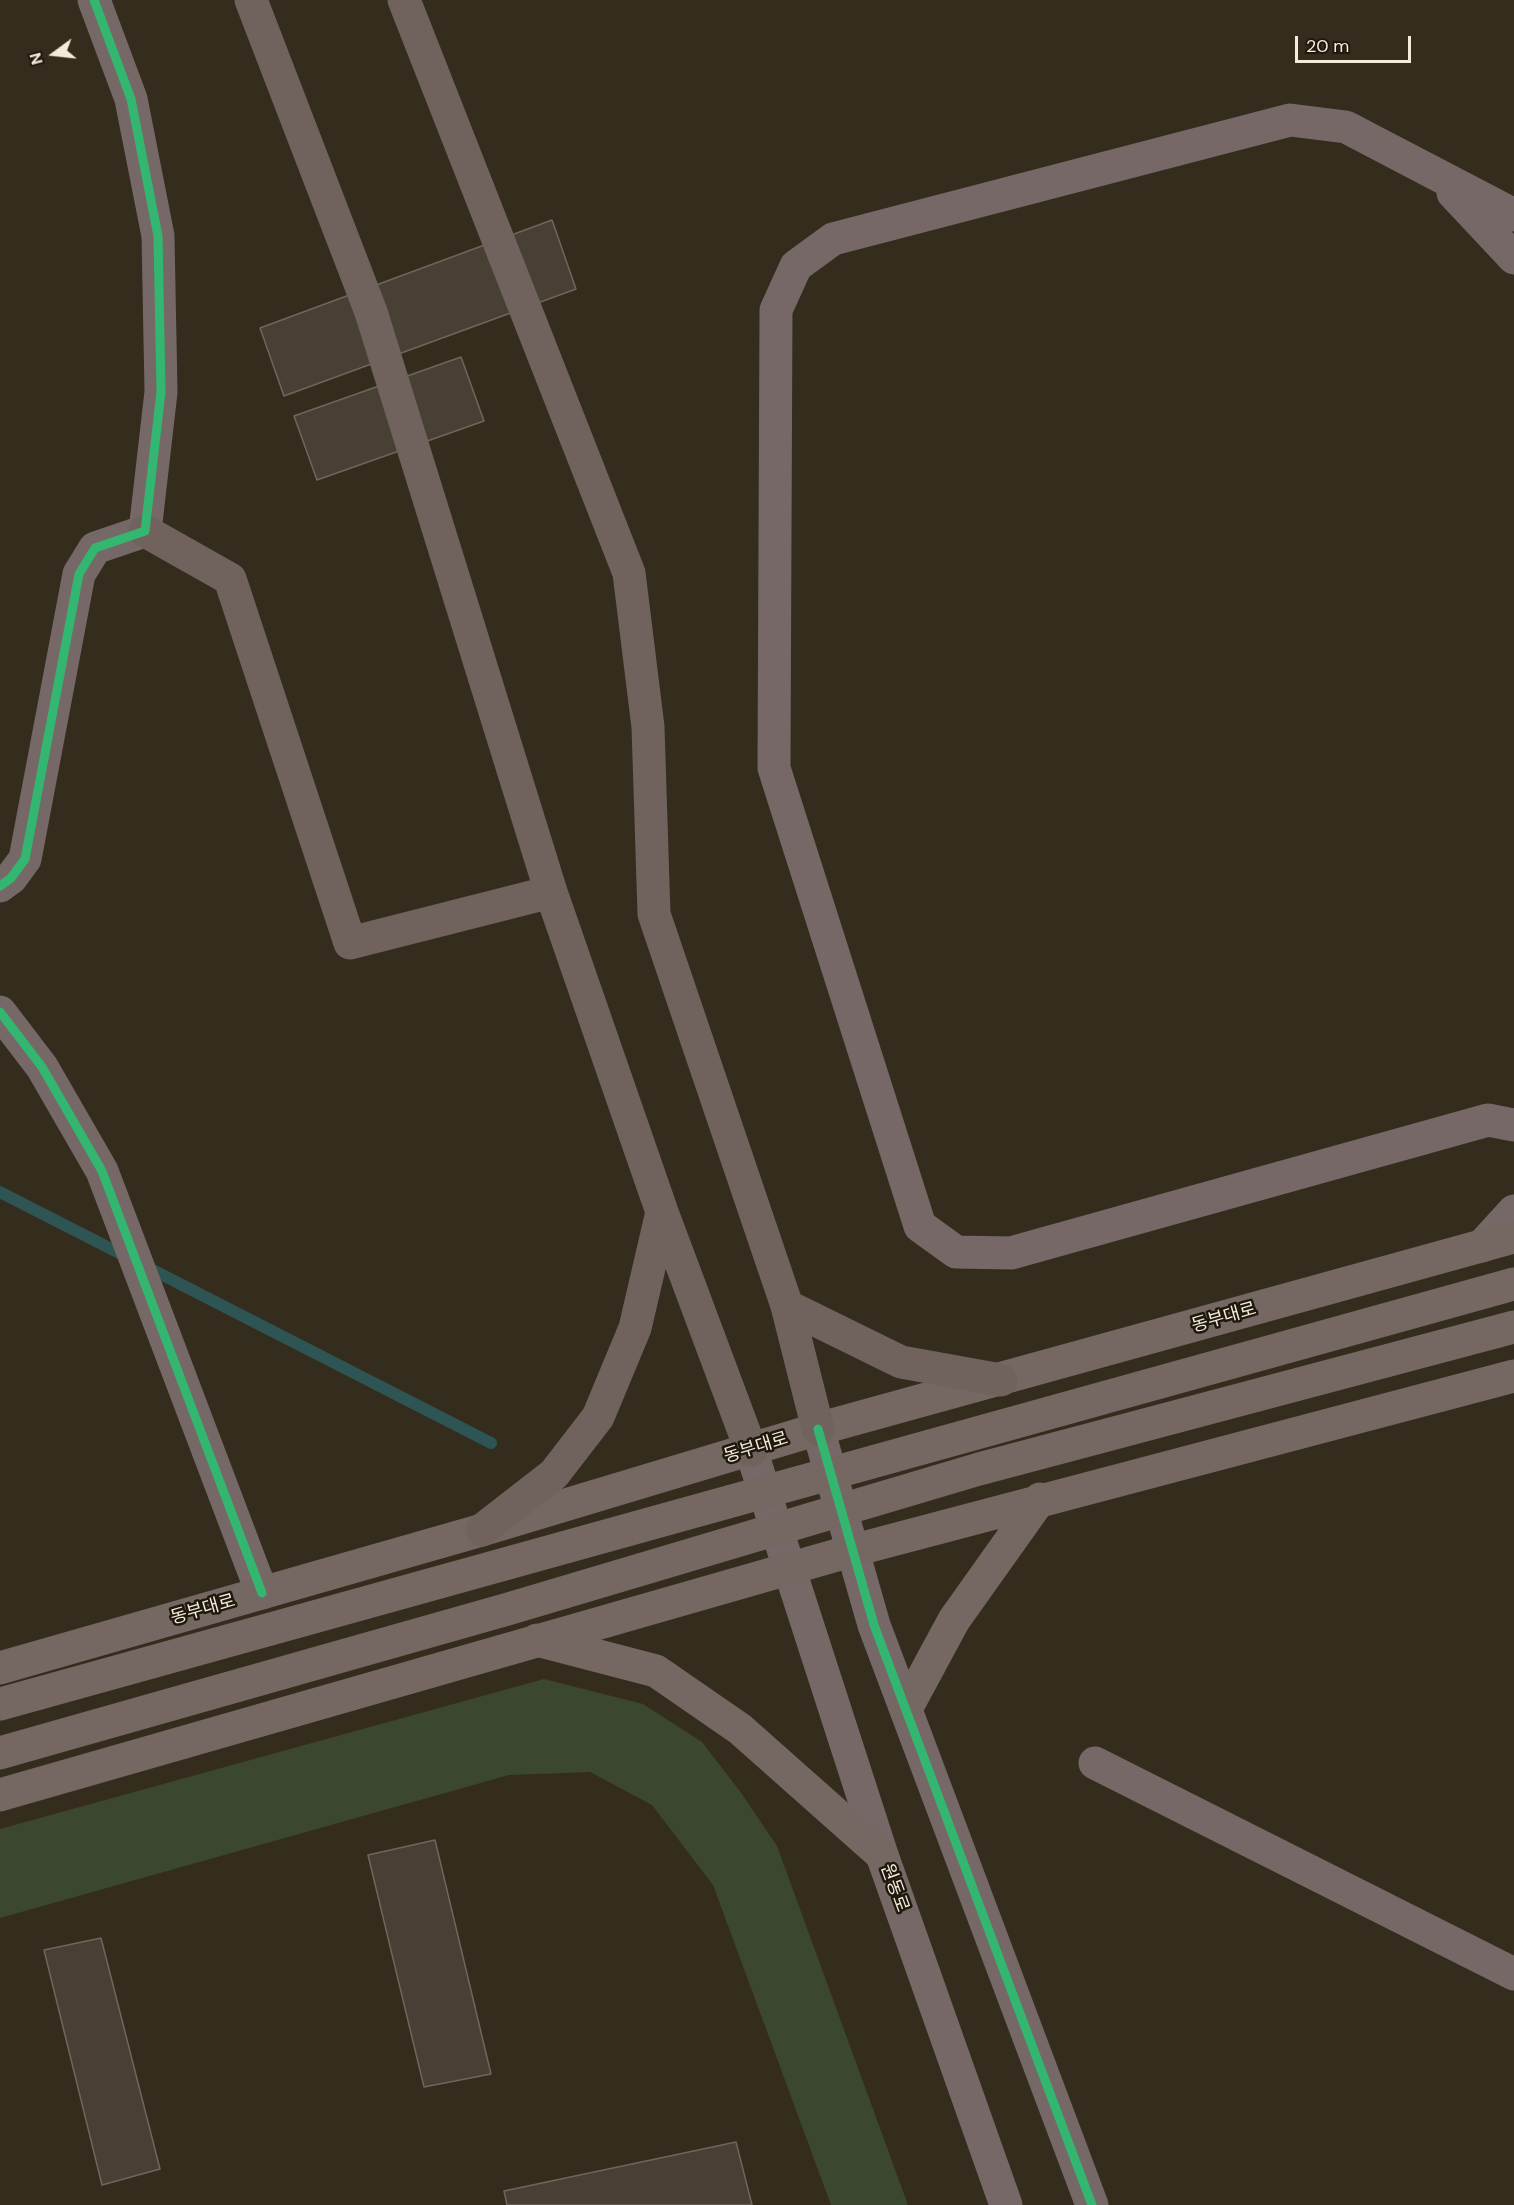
<!DOCTYPE html>
<html>
<head>
<meta charset="utf-8">
<style>
  body { margin:0 }
  #map { position:relative; width:1514px; height:2205px; overflow:hidden; background:#342c1d; font-family:"DM Sans",sans-serif }
  canvas { display:block }
  .north { position:absolute; left:24px; top:24px; width:60px; height:60px; -webkit-text-stroke:4px #1f190d; paint-order:stroke; rotate:255deg; font-size:16px; font-weight:700; line-height:24px; text-align:center; color:#f4ebdb }
  .north::after { content:''; display:block; margin:auto; width:21px; height:27px; background:#f4ebdb; clip-path:polygon(50% 0,100% 100%,50% 72%,0 100%) }
  .scale { position:absolute; left:1295px; top:36px; width:116px; height:27px; box-sizing:border-box; border:3px solid #f4ebdb; border-top:0; padding-left:8px; font-size:18px; line-height:21px; white-space:nowrap; color:#f4ebdb; -webkit-text-stroke:4px #1f190d; paint-order:stroke }
</style>
</head>
<body>
<div id="map">
<canvas width="1514" height="2205"></canvas>
<div class="north">N</div>
<div class="scale">20 m</div>
</div>
<script>
const g = document.querySelector('canvas').getContext('2d');
g.lineJoin = 'round';
function fillPath(path, color) { g.fillStyle = color; g.fill(path, 'evenodd'); }
const poly = rows => new Path2D(rows.map(r => 'M' + r).join(''));
function stroke(path, color, width, dash) { g.strokeStyle = color; g.lineWidth = width; g.lineCap = dash ? 'butt' : 'round'; g.setLineDash(dash || []); g.stroke(path); }
function drawText(font, color, halo, rows, align = 'center') {
  g.font = font + ' "DM Sans","Noto Sans KR",sans-serif'; g.lineWidth = 5; g.setLineDash([]); g.textBaseline = 'middle'; g.strokeStyle = halo; g.fillStyle = color; for (const [text, x, y, turn = 0] of rows) {
    g.save(); g.translate(x, y); g.rotate((+turn || 0) * Math.PI / 180); g.textAlign = isNaN(turn) ? turn : align; if (halo) g.strokeText(text, 0, 0); g.fillText(text, 0, 0); g.restore();
  }
}
const green = poly([
  [544,1679,643,1704,702,1742,742,1794,777,1846,908,2205,831,2205,713,1885,652,1805,590,1772,509,1775,0,1918,0,1829]
]);
const stream = poly([
  [0,1192,127,1257],
  [145,1266,491,1443]
]);
const building = poly([
  [552,220,576,289,284,396,260,328,552,220],
  [461,357,484,421,317,480,294,416,461,357],
  [435,1840,491,2074,424,2087,368,1855,435,1840],
  [101,1938,160,2169,102,2185,44,1950,101,1938],
  [736,2142,752,2205,507,2205,504,2191,736,2142]
]);
const minor = poly([
  [1453,193,1514,258],
  [1514,215,1346,127,1290,120,833,239,796,266,776,310,774,768,920,1226,956,1252,1011,1253,1488,1120,1514,1125],
  [0,886,11,878,25,859,79,574,95,548,145,531,161,392,158,236,131,99,94,0],
  [0,1012,42,1067,102,1171,262,1593],
  [1482,1246,1514,1211],
  [818,1429,874,1625,1092,2205],
  [751,1450,882,1855,1006,2205],
  [1095,1763,1514,1974]
]);
const major = poly([
  [537,1640,656,1671,740,1729,882,1855],
  [0,1668,482,1530,818,1429,1514,1237],
  [0,1704,1514,1284],
  [906,1709,954,1620,1040,1499],
  [0,1753,508,1609,979,1469,1514,1327],
  [0,1795,851,1551,1514,1376]
]);
const highway = poly([
  [251,0,371,312,551,892,662,1212,751,1450],
  [404,0,629,573,648,727,654,914,787,1306,818,1429],
  [145,531,230,579,350,943,551,892],
  [787,1306,901,1362,1001,1380],
  [482,1530,554,1474,598,1417,635,1328,662,1212]
]);
const cycleway = poly([
  [0,886,11,878,25,859,79,574,95,548,145,531,161,392,158,236,131,99,94,0],
  [0,1012,42,1067,102,1171,262,1593],
  [818,1429,874,1625,1092,2205]
]);
const streetNames = [
  ["동부대로",1224,1318,-16],
  ["동부대로",756,1448,-17],
  ["동부대로",203,1610,-16],
  ["원동로",894,1888,70]
];
fillPath(green, '#3c4732');
stroke(stream, '#2f5454', 12);
fillPath(building, '#484035');
stroke(building, '#6f675c', 1.5);
stroke(minor, '#756867', 33);
stroke(major, '#756862', 33);
stroke(highway, '#70635e', 33);
stroke(cycleway, '#33b770', 9);
drawText('18px', '#f4ebdb', '#1f190d', streetNames);
</script>
</body>
</html>
